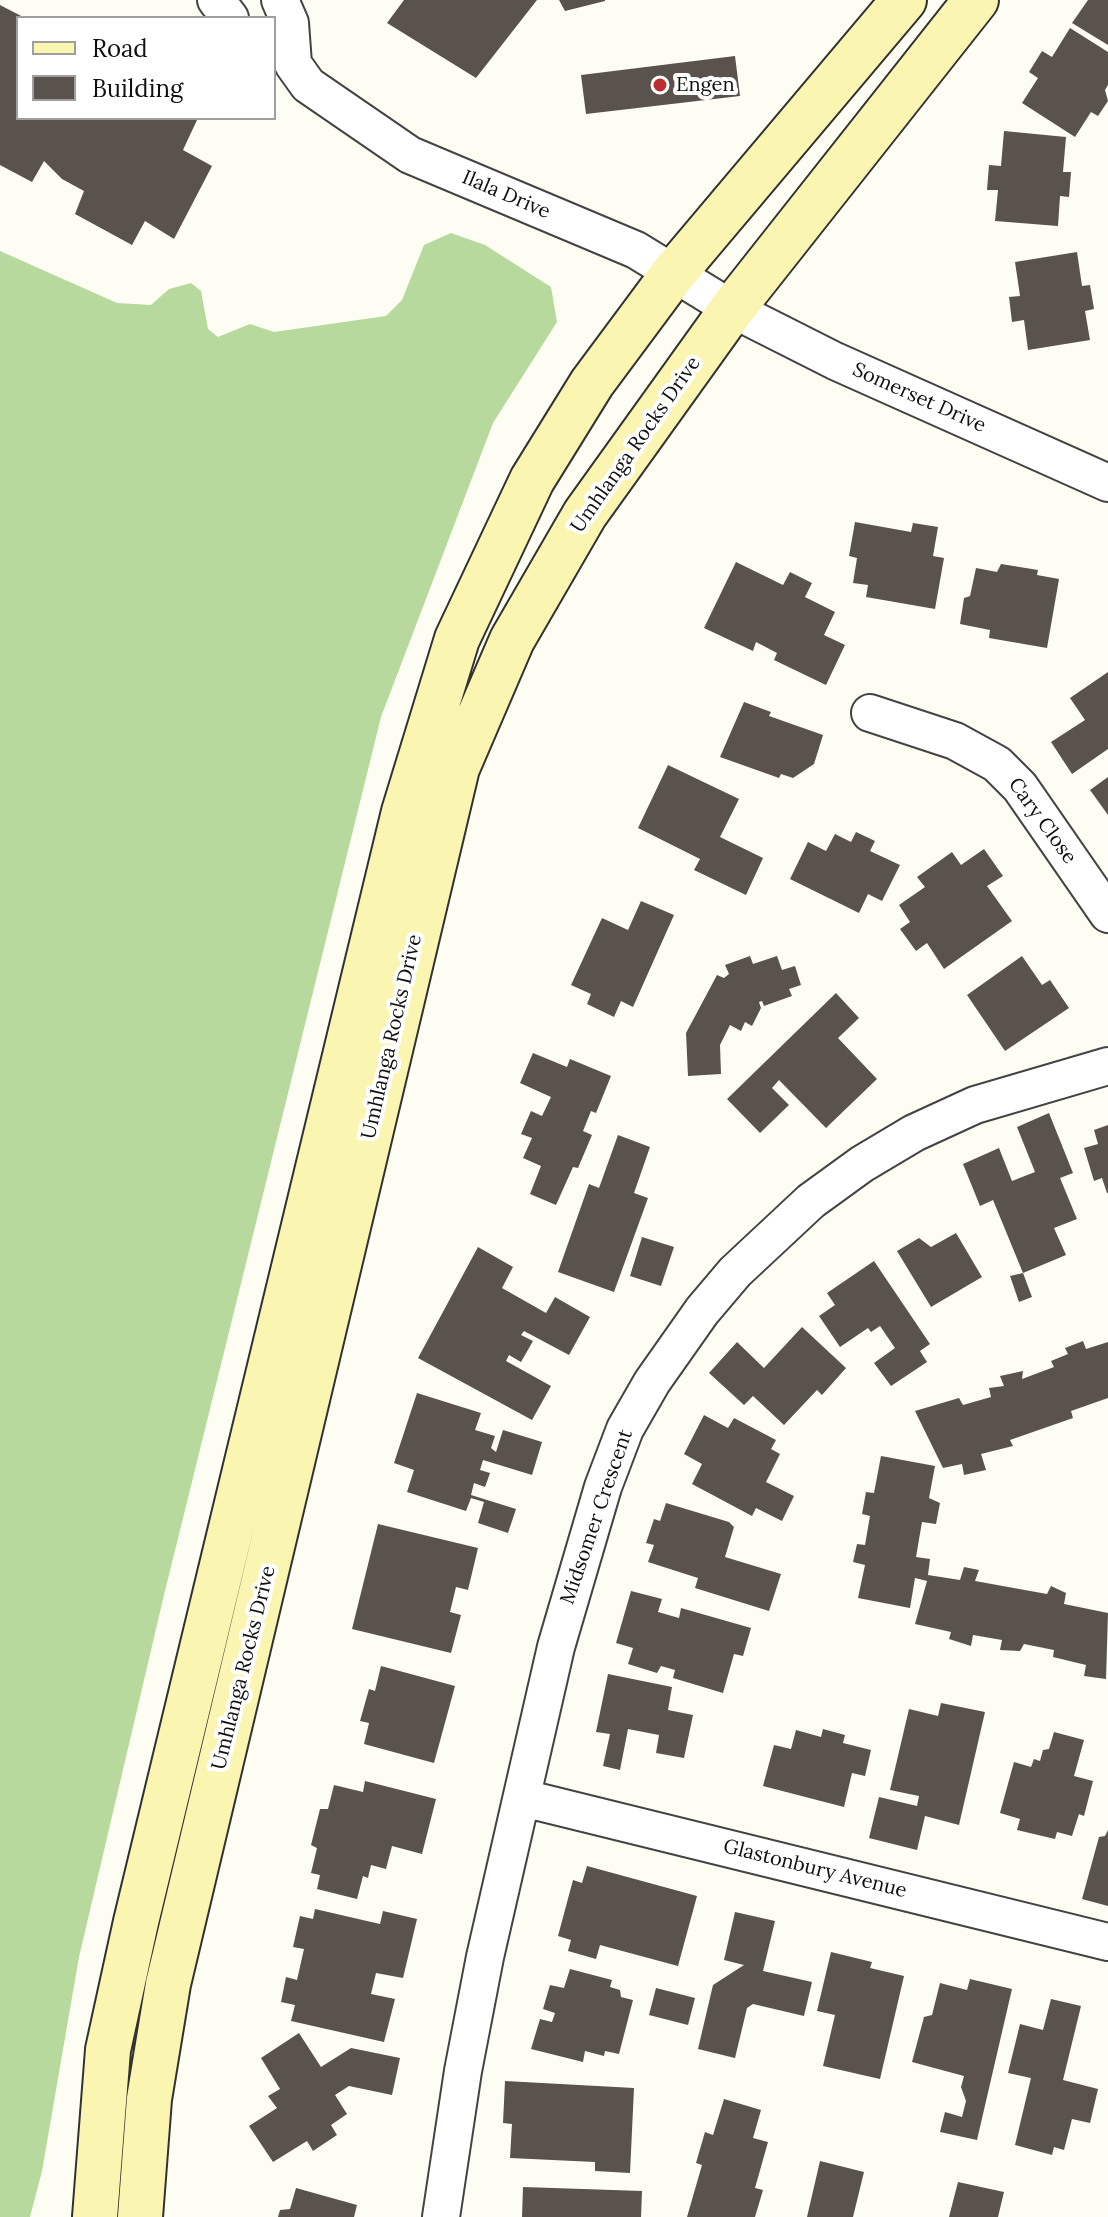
<!DOCTYPE html>
<html>
<head>
<meta charset="utf-8">
<style>
  body { margin:0 }
  #map { position:relative; width:1108px; height:2217px; overflow:hidden; background:#fefdf4; font-family:Lora,serif }
  canvas { display:block }
  .legend { position:absolute; left:16px; top:16px; width:260px; height:104px; box-sizing:border-box; background:#fff; border:2px solid #9f9f9f; margin:0; padding:10px 14px; list-style:none; font-size:24px; color:#101010 }
  .legend li { display:flex; align-items:center; gap:16px; height:40px }
  .legend b { width:40px; border:2px solid #9f9f9f }
</style>
</head>
<body>
<div id="map">
<canvas width="1108" height="2217"></canvas>
<ul class="legend">
<li><b style="height:10px;background:#fbf5b2"></b>Road</li>
<li><b style="height:22px;background:#59524d"></b>Building</li>
</ul>
</div>
<script>
const g = document.querySelector('canvas').getContext('2d');
g.lineJoin = 'round';
function fillPath(path, color) { g.fillStyle = color; g.fill(path, 'evenodd'); }
const poly = rows => new Path2D(rows.map(r => 'M' + r).join(''));
function stroke(path, color, width, dash) { g.strokeStyle = color; g.lineWidth = width; g.lineCap = dash ? 'butt' : 'round'; g.setLineDash(dash || []); g.stroke(path); }
function drawText(font, color, halo, rows, align = 'center') {
  g.font = font + ' Lora,serif'; g.lineWidth = 8; g.setLineDash([]); g.textBaseline = 'middle'; g.strokeStyle = halo; g.fillStyle = color; for (const [text, x, y, turn = 0] of rows) {
    g.save(); g.translate(x, y); g.rotate((+turn || 0) * Math.PI / 180); g.textAlign = isNaN(turn) ? turn : align; if (halo) g.strokeText(text, 0, 0); g.fillText(text, 0, 0); g.restore();
  }
}
const forest = poly([
  [451,233,485,245,551,287,557,322,493,423,381,717,164,1595,79,1957,42,2171,30,2217,0,2217,0,251,117,303,151,305,169,289,191,283,201,291,208,329,218,337,250,324,274,332,386,316,402,300,424,245]
]);
const building = poly([
  [404,0,537,0,476,78,387,23],
  [559,0,605,0,605,1,565,11],
  [1088,0,1108,0,1108,45,1072,23],
  [0,5,25,18,18,18,18,118,197,120,183,150,212,166,174,239,145,221,132,245,75,214,84,191,62,179,44,161,32,182,0,165],
  [1070,28,1108,52,1108,85,1105,90,1108,101,1098,116,1091,112,1075,137,1022,103,1038,78,1029,72,1042,51,1052,57],
  [735,56,740,96,586,114,581,75],
  [1004,131,1066,137,1063,172,1071,172,1069,197,1060,196,1058,226,995,221,998,190,987,190,989,165,1001,166],
  [1077,252,1082,286,1090,285,1094,309,1085,311,1090,340,1028,350,1024,320,1012,322,1009,297,1020,296,1015,262],
  [855,522,911,532,913,523,938,527,933,556,944,558,935,609,866,597,868,585,853,583,857,558,849,556],
  [736,562,783,585,790,572,812,583,805,597,835,612,824,635,845,645,826,685,774,660,777,653,756,642,753,651,704,628],
  [1001,564,1038,570,1037,575,1059,579,1047,648,989,638,990,630,960,624,964,598,970,596,976,568,997,572],
  [1108,672,1108,749,1072,774,1051,742,1085,720,1070,698],
  [744,702,771,712,769,716,823,735,814,764,793,778,781,774,779,778,720,757],
  [668,765,739,799,720,837,763,858,746,895,694,870,700,859,638,828],
  [1108,777,1108,815,1090,790],
  [856,832,875,841,870,851,900,865,882,901,868,894,859,913,790,879,808,842,826,851,835,834,851,842],
  [984,849,1003,876,987,886,1012,921,944,969,927,943,916,951,900,929,910,922,899,905,925,887,917,877,952,852,961,865],
  [641,901,674,915,633,1007,621,1001,614,1017,587,1004,591,994,571,985,602,918,628,930],
  [750,956,753,964,777,956,782,970,795,966,801,985,789,989,792,996,764,1006,762,1001,759,1002,761,1008,752,1026,745,1022,741,1031,730,1025,720,1045,721,1074,688,1076,686,1033,717,975,724,978,729,974,725,965],
  [1022,956,1042,985,1050,980,1069,1008,1005,1051,967,995],
  [836,993,859,1018,838,1038,877,1079,826,1128,779,1080,772,1088,789,1105,760,1133,727,1099],
  [533,1053,567,1067,570,1059,611,1076,596,1113,591,1111,583,1131,592,1135,578,1168,573,1167,556,1205,530,1194,541,1166,523,1158,532,1138,521,1134,531,1111,542,1116,551,1097,520,1083],
  [1049,1113,1073,1173,1060,1178,1077,1219,1054,1228,1066,1255,1023,1273,993,1200,980,1206,963,1164,999,1148,1012,1181,1035,1172,1017,1127],
  [1108,1125,1108,1193,1107,1193,1102,1178,1094,1181,1084,1148,1098,1144,1094,1130],
  [618,1135,650,1147,634,1193,648,1198,614,1292,558,1272,589,1184,599,1188],
  [956,1233,982,1277,931,1307,897,1251,919,1238,931,1247],
  [642,1237,674,1247,661,1286,630,1276],
  [478,1247,513,1267,502,1288,546,1313,555,1297,590,1317,569,1355,524,1331,521,1335,533,1341,521,1362,509,1355,506,1361,551,1386,532,1420,418,1358],
  [874,1261,930,1344,920,1351,927,1362,891,1386,874,1363,895,1348,880,1326,871,1332,868,1328,840,1347,819,1316,835,1305,827,1293],
  [1023,1273,1032,1297,1019,1302,1010,1276],
  [802,1327,846,1368,822,1395,817,1390,784,1425,753,1396,744,1405,709,1373,737,1342,764,1368],
  [1083,1341,1086,1349,1108,1342,1108,1398,1071,1411,1073,1418,1010,1440,1013,1446,981,1454,986,1470,964,1475,962,1464,943,1468,915,1411,959,1398,963,1405,991,1397,989,1388,1004,1386,1000,1376,1023,1371,1022,1379,1054,1367,1051,1361,1068,1354,1065,1348],
  [417,1393,481,1413,475,1430,495,1436,491,1448,496,1452,503,1430,542,1442,532,1475,483,1460,480,1470,490,1473,485,1487,474,1483,471,1495,516,1509,508,1533,478,1523,484,1502,471,1498,466,1511,407,1492,414,1470,394,1463],
  [704,1415,728,1428,734,1418,776,1440,771,1449,780,1454,766,1482,794,1496,782,1521,756,1508,752,1516,692,1484,702,1464,684,1454],
  [881,1456,935,1466,929,1498,940,1503,936,1524,922,1522,916,1557,930,1559,928,1575,960,1580,964,1567,979,1570,975,1581,1047,1594,1051,1586,1066,1593,1064,1604,1108,1613,1106,1679,1084,1676,1086,1665,1053,1657,1054,1650,1024,1644,1020,1651,1000,1650,1002,1640,973,1635,971,1646,949,1639,951,1632,915,1624,927,1581,915,1578,910,1608,858,1598,865,1565,853,1562,857,1544,865,1545,870,1516,862,1514,866,1492,874,1493],
  [666,1503,729,1522,734,1527,725,1557,781,1574,769,1611,695,1588,698,1578,648,1562,654,1545,646,1543,654,1519,660,1521],
  [378,1524,478,1548,468,1590,456,1587,450,1612,461,1615,451,1653,352,1629],
  [631,1591,662,1599,658,1612,679,1618,681,1608,751,1628,743,1656,734,1654,723,1693,673,1678,675,1670,661,1666,657,1673,628,1664,633,1648,616,1643],
  [381,1666,455,1686,434,1763,364,1744,369,1723,360,1721,369,1689,375,1691],
  [608,1674,672,1687,668,1710,693,1715,684,1758,656,1753,659,1735,628,1729,620,1770,603,1766,610,1734,596,1732],
  [941,1703,985,1712,959,1825,925,1816,917,1850,869,1838,879,1797,917,1806,919,1796,890,1790,909,1709,938,1716],
  [823,1729,845,1735,843,1743,871,1750,865,1776,852,1773,844,1807,763,1786,774,1745,791,1749,796,1730,821,1737],
  [1054,1732,1084,1740,1074,1776,1093,1781,1084,1816,1079,1814,1072,1836,1057,1832,1055,1839,1017,1830,1020,1819,1000,1813,1014,1762,1031,1767,1034,1759,1040,1761,1043,1750,1049,1749],
  [365,1781,436,1799,422,1854,392,1846,386,1869,371,1865,368,1878,363,1876,357,1899,317,1889,320,1875,311,1873,317,1848,311,1845,320,1809,328,1809,334,1785,363,1792],
  [1108,1830,1108,1906,1082,1899,1099,1837,1105,1836],
  [587,1866,697,1896,678,1966,600,1945,596,1959,568,1951,571,1940,558,1936,573,1880,582,1883],
  [315,1909,380,1924,383,1911,417,1919,403,1978,376,1973,371,1994,395,1999,384,2042,291,2021,295,2005,281,2002,286,1977,297,1980,304,1949,293,1947,300,1916,313,1919],
  [735,1912,775,1921,763,1971,812,1982,804,2016,753,2004,747,2008,735,2058,698,2049,713,1985,744,1965,724,1960],
  [831,1952,872,1962,870,1968,904,1976,880,2079,823,2066,835,2015,817,2011],
  [570,1969,612,1980,610,1987,620,1990,621,1997,633,2000,619,2054,605,2051,604,2056,585,2051,583,2062,531,2049,540,2019,552,2022,555,2013,543,2009,550,1985,564,1988],
  [970,1979,1012,1989,977,2140,940,2132,945,2112,962,2117,966,2101,961,2087,964,2076,912,2062,924,2017,932,2015,940,1983,967,1990],
  [656,1988,695,1998,688,2025,649,2015],
  [1051,1999,1081,2006,1063,2080,1098,2089,1090,2123,1072,2119,1064,2150,1054,2147,1052,2155,1015,2145,1031,2078,1008,2073,1020,2024,1043,2030],
  [299,2033,321,2067,351,2048,400,2058,392,2095,349,2086,335,2095,347,2114,331,2125,337,2135,313,2151,307,2141,273,2162,249,2126,277,2108,268,2096,280,2089,261,2058],
  [505,2081,634,2088,630,2173,595,2171,595,2162,510,2158,512,2124,503,2123],
  [724,2099,761,2110,753,2138,768,2142,755,2188,763,2190,755,2217,687,2217,702,2165,696,2163,705,2132,713,2135],
  [820,2161,864,2172,853,2217,807,2217],
  [958,2182,1004,2192,998,2217,949,2217],
  [523,2187,642,2191,641,2217,522,2217],
  [296,2188,357,2205,354,2217,278,2217,280,2210,290,2209]
]);
const street = poly([
  [216,0,230,18],
  [280,0,290,23,293,64,308,85,410,155,636,250,732,309,835,361,1108,483],
  [870,713,955,741,997,764,1020,787,1108,914],
  [523,1798,1108,1942],
  [441,2217,463,2071,485,1957,556,1647,603,1487,625,1429,652,1382,702,1311,735,1272,811,1201,862,1164,914,1133,975,1105,1108,1066]
]);
const secondary = poly([
  [95,2217,108,2050,136,1922,404,812,457,639,532,480,592,383,673,274,904,0],
  [140,2217,149,2099,168,1984,457,768,512,640,585,514,732,309,976,0]
]);
const markers = [
  [660,85,8,"#bc2d2f"]
];
const poiNames = [
  ["Engen",676,85]
];
const streetNames = [
  ["Ilala Drive",506,195,23],
  ["Somerset Drive",919,398,24],
  ["Umhlanga Rocks Drive",636,445,-55],
  ["Cary Close",1042,821,54],
  ["Umhlanga Rocks Drive",392,1037,-77],
  ["Midsomer Crescent",597,1517,-71],
  ["Umhlanga Rocks Drive",244,1668,-76],
  ["Glastonbury Avenue",815,1869,14]
];
fillPath(forest, '#b7d99e');
fillPath(building, '#59524d');
stroke(street, '#434343', 40);
stroke(secondary, '#323232', 48);
stroke(street, '#fff', 36);
stroke(secondary, '#fbf5b2', 44);
for (const [x, y, r, color] of markers) { const dot = new Path2D(); dot.arc(x, y, r, 0, 2 * Math.PI); g.fillStyle = color; g.fill(dot); stroke(dot, '#fff', 3); }
drawText('20px', '#101010', '#fff', poiNames, 'left');
drawText('20px', '#101010', '#fff', streetNames);
</script>
</body>
</html>
